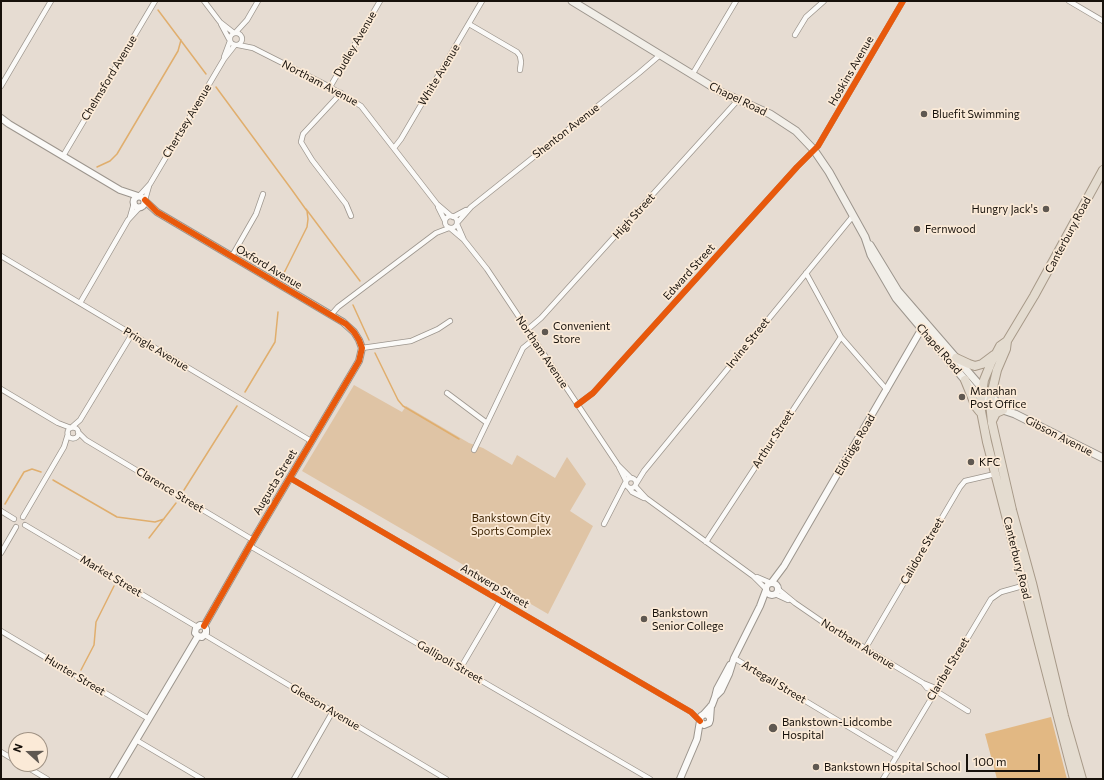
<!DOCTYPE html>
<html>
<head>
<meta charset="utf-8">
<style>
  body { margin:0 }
  #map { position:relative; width:1104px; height:780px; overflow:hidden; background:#e6dcd2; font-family:Commissioner,sans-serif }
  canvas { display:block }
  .frame { position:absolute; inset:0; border:2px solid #17110b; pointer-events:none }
  .north { position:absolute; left:8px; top:732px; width:40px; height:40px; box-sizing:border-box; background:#fbead7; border:1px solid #a09385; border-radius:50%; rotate:291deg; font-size:11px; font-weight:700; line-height:16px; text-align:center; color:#17110b }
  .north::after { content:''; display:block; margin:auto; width:14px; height:18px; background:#5f5851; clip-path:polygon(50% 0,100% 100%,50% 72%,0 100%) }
  .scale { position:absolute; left:966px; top:754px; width:74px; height:18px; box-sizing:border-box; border:2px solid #17110b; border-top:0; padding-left:5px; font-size:12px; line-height:14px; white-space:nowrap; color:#17110b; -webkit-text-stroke:3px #fbead7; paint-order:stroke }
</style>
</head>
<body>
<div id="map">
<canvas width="1104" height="780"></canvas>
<div class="frame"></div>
<div class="north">N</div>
<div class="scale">100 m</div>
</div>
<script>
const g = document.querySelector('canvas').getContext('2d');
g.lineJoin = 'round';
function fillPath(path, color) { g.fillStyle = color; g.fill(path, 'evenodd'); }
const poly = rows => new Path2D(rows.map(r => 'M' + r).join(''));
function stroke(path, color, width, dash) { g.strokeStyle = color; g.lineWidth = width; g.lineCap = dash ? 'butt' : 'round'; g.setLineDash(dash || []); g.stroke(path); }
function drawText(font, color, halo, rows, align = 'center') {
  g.font = font + ' Commissioner,sans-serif'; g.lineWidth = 3.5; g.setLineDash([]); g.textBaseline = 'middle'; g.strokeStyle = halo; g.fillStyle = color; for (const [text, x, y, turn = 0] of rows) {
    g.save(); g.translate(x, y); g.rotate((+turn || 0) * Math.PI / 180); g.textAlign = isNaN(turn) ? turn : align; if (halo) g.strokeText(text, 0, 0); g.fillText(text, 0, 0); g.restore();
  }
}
const green = poly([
  [354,385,402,412,406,406,469,443,483,448,512,465,517,455,555,478,567,457,586,484,570,511,593,526,548,614,302,471]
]);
const forest = poly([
  [1051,717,1067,779,997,779,985,734]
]);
const stream = poly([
  [158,10,206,74],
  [216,87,292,190,307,211,308,219,307,227,282,277],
  [97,167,110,161,117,154,178,51,181,40],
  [306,209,360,281],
  [353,305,369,340],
  [375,353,398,400,403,406,459,439],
  [245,392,275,342,278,312],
  [53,480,117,517,155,522,164,519],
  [184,490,237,406],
  [5,504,24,472,32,469,41,472],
  [149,538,176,503],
  [81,670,94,645,96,622,114,586]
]);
const minor = poly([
  [204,1,220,22,234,33],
  [1069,1,1103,21],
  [221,24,229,39],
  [469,24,517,52,520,56,521,62,520,70],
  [236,32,247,20,258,1],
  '230 39a6 6 0 1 1 12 0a6 6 0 1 1-12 0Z',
  [795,35,806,17,824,1],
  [238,45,253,48,330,87,361,106,437,204,451,216],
  [224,57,230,41],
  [692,75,736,1],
  [1,86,51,1],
  [330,87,380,1],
  [341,93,303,134,301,142,312,160,346,204,351,216],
  [394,148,401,139,482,1],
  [63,156,155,1],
  [139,196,150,184,224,59,235,45],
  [145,200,149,186],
  [438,207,445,221],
  '445 222a6 6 0 1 1 12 0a6 6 0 1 1-12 0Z',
  [130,217,134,203],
  [453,217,466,210],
  [457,223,471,207,639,73,660,55],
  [457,224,464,240,487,269,618,465,631,478],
  [450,228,463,239],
  [1,256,311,441],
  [232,256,256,214,263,194],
  [806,273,841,337,887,390],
  [80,303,128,220,140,207],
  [331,315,338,307,436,233,449,228],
  [527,330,541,318,738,100],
  [362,348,411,341,438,329,450,321],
  [1,389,58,423,71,428],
  [447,393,487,423],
  [577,405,593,393,797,167,818,146,903,1],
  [72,427,80,420,132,334],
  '67.5 433a5.5 5.5 0 1 1 11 0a5.5 5.5 0 1 1-11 0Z',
  [78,432,86,440,253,540],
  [474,450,523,348,534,339],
  [619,467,626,481],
  '626 483a5 5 0 1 1 10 0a5 5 0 1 1-10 0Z',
  [290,478,691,712,700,721],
  [636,484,644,471,853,216],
  [635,486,646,498,753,576,766,589],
  [629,488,632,492,644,498],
  [1,511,14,519],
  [23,517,64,447,68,434],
  [604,524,625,483],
  [25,525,197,627],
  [706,542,841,337],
  [250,546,650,779],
  [1,553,16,527],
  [757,577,771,583],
  [778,589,795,603,827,625,923,683,933,687,936,691,968,711],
  [775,594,788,600],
  [1,631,149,719],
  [205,635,446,779],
  [865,649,960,487,965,481,995,474],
  [734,658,897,756],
  [460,669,500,601],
  [923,683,927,688,936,691],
  [136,740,202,779],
  [1,752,16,761],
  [22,764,47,779],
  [294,779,333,711],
  [883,779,991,599,1001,592,1026,585]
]);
const tertiary = poly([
  [1,118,9,124,120,190,138,196],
  '133.5 202a5.5 5.5 0 1 1 11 0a5.5 5.5 0 1 1-11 0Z',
  [145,201,157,212,343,322,354,332,359,340,362,348,359,361,253,540,204,626],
  [772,582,784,566,918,335,924,326],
  '766 589a6 6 0 1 1 12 0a6 6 0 1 1-12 0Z',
  [198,636,195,633,196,628,200,625,204,626],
  [198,636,202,637,206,633,206,629,204,626],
  [715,697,721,691,729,674,734,658,760,606,766,590],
  [703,715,712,705,715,697,717,689,730,665],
  [710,718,708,715,704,714,701,716,700,721,704,725,709,723,710,720,711,706],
  [113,779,198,636],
  [680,779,697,739,700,721]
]);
const secondary = poly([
  [572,1,721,92,770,114,796,131,814,150,829,172,865,237,871,255,896,298,976,393,1003,410,1015,414,1103,458],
  [870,245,898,291,982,388,995,400]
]);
const trunk = poly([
  [1007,341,1006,349,997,370,993,387,990,402,992,423,1012,510,1032,583,1064,716,1082,779],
  [956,358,969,364,975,366,982,364,994,355],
  [965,380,976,407,980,412],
  [992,421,996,413,1003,410],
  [1074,779,987,442,980,406,984,380,991,363,1000,346,1007,341,1034,296,1103,170]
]);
const cycleway = poly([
  [145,200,157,212,346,324,354,332,359,340,362,348,359,361,253,540,204,626],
  [577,405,593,393,797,167,818,146,903,1],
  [290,478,691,712,700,721]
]);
const markers = [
  [924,114,4,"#5f5851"],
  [1046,209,4,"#5f5851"],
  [917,229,4,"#5f5851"],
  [545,332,4,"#5f5851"],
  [962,397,4,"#5f5851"],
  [971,462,4,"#5f5851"],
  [644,619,4,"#5f5851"],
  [773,728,5,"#5f5851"],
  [816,767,4,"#5f5851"]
];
const streetNames = [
  ["Dudley Avenue",355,44,-60],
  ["Hoskins Avenue",851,71,-60],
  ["White Avenue",439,75,-59],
  ["Chelmsford Avenue",109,78,-59],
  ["Northam Avenue",320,83,28],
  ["Chapel Road",738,99,26],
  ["Chertsey Avenue",187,121,-59],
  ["Shenton Avenue",566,131,-38],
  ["High Street",634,216,-48],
  ["Canterbury Road",1068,235,-62],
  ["Oxford Avenue",269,267,31],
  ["Edward Street",689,272,-48],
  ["Irvine Street",748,343,-51],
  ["Pringle Avenue",156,349,31],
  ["Chapel Road",939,349,49],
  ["Northam Avenue",542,352,56],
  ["Gibson Avenue",1059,436,27],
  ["Arthur Street",773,439,-57],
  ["Eldridge Road",855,445,-60],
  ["Augusta Street",275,482,-59],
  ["Clarence Street",170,490,31],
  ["Calidore Street",922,551,-60],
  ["Canterbury Road",1017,558,76],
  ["Market Street",111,576,31],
  ["Antwerp Street",495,586,30],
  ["Northam Avenue",858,644,32],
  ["Gallipoli Street",450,662,30],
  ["Claribel Street",948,669,-59],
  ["Hunter Street",75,675,31],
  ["Artegall Street",774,682,31],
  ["Gleeson Avenue",325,707,31]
];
const poiNames = [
  ["Bluefit Swimming",932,114],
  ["Hungry Jack's",1038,209,"right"],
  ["Fernwood",925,229],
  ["Convenient",553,326],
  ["Store",553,339],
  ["Manahan",970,391],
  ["Post Office",970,404],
  ["KFC",979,462],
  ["Bankstown",652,613],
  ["Senior College",652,626],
  ["Bankstown-Lidcombe",782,722],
  ["Hospital",782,735],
  ["Bankstown Hospital School",824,767]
];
const parkNames = [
  ["Bankstown City",511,518],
  ["Sports Complex",511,531]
];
fillPath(green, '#dfc4a5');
fillPath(forest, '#e2b883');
stroke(stream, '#e0ae6d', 1.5);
stroke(minor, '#9c958d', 6);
stroke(tertiary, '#9c958d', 8);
stroke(secondary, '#9c958d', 9);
stroke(trunk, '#a79988', 10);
stroke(minor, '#fbfaf8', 4.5);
stroke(tertiary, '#fbfaf8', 6);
stroke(secondary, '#f2efe9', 7);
stroke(trunk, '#e4dcd0', 8);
stroke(cycleway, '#e8590c', 6);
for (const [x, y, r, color] of markers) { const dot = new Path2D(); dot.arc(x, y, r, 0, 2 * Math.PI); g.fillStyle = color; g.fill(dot); stroke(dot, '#fbead7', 1.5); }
drawText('11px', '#17110b', '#fbead7', streetNames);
drawText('11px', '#17110b', '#fbead7', poiNames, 'left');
drawText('11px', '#3c2200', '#fbead7', parkNames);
</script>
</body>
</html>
